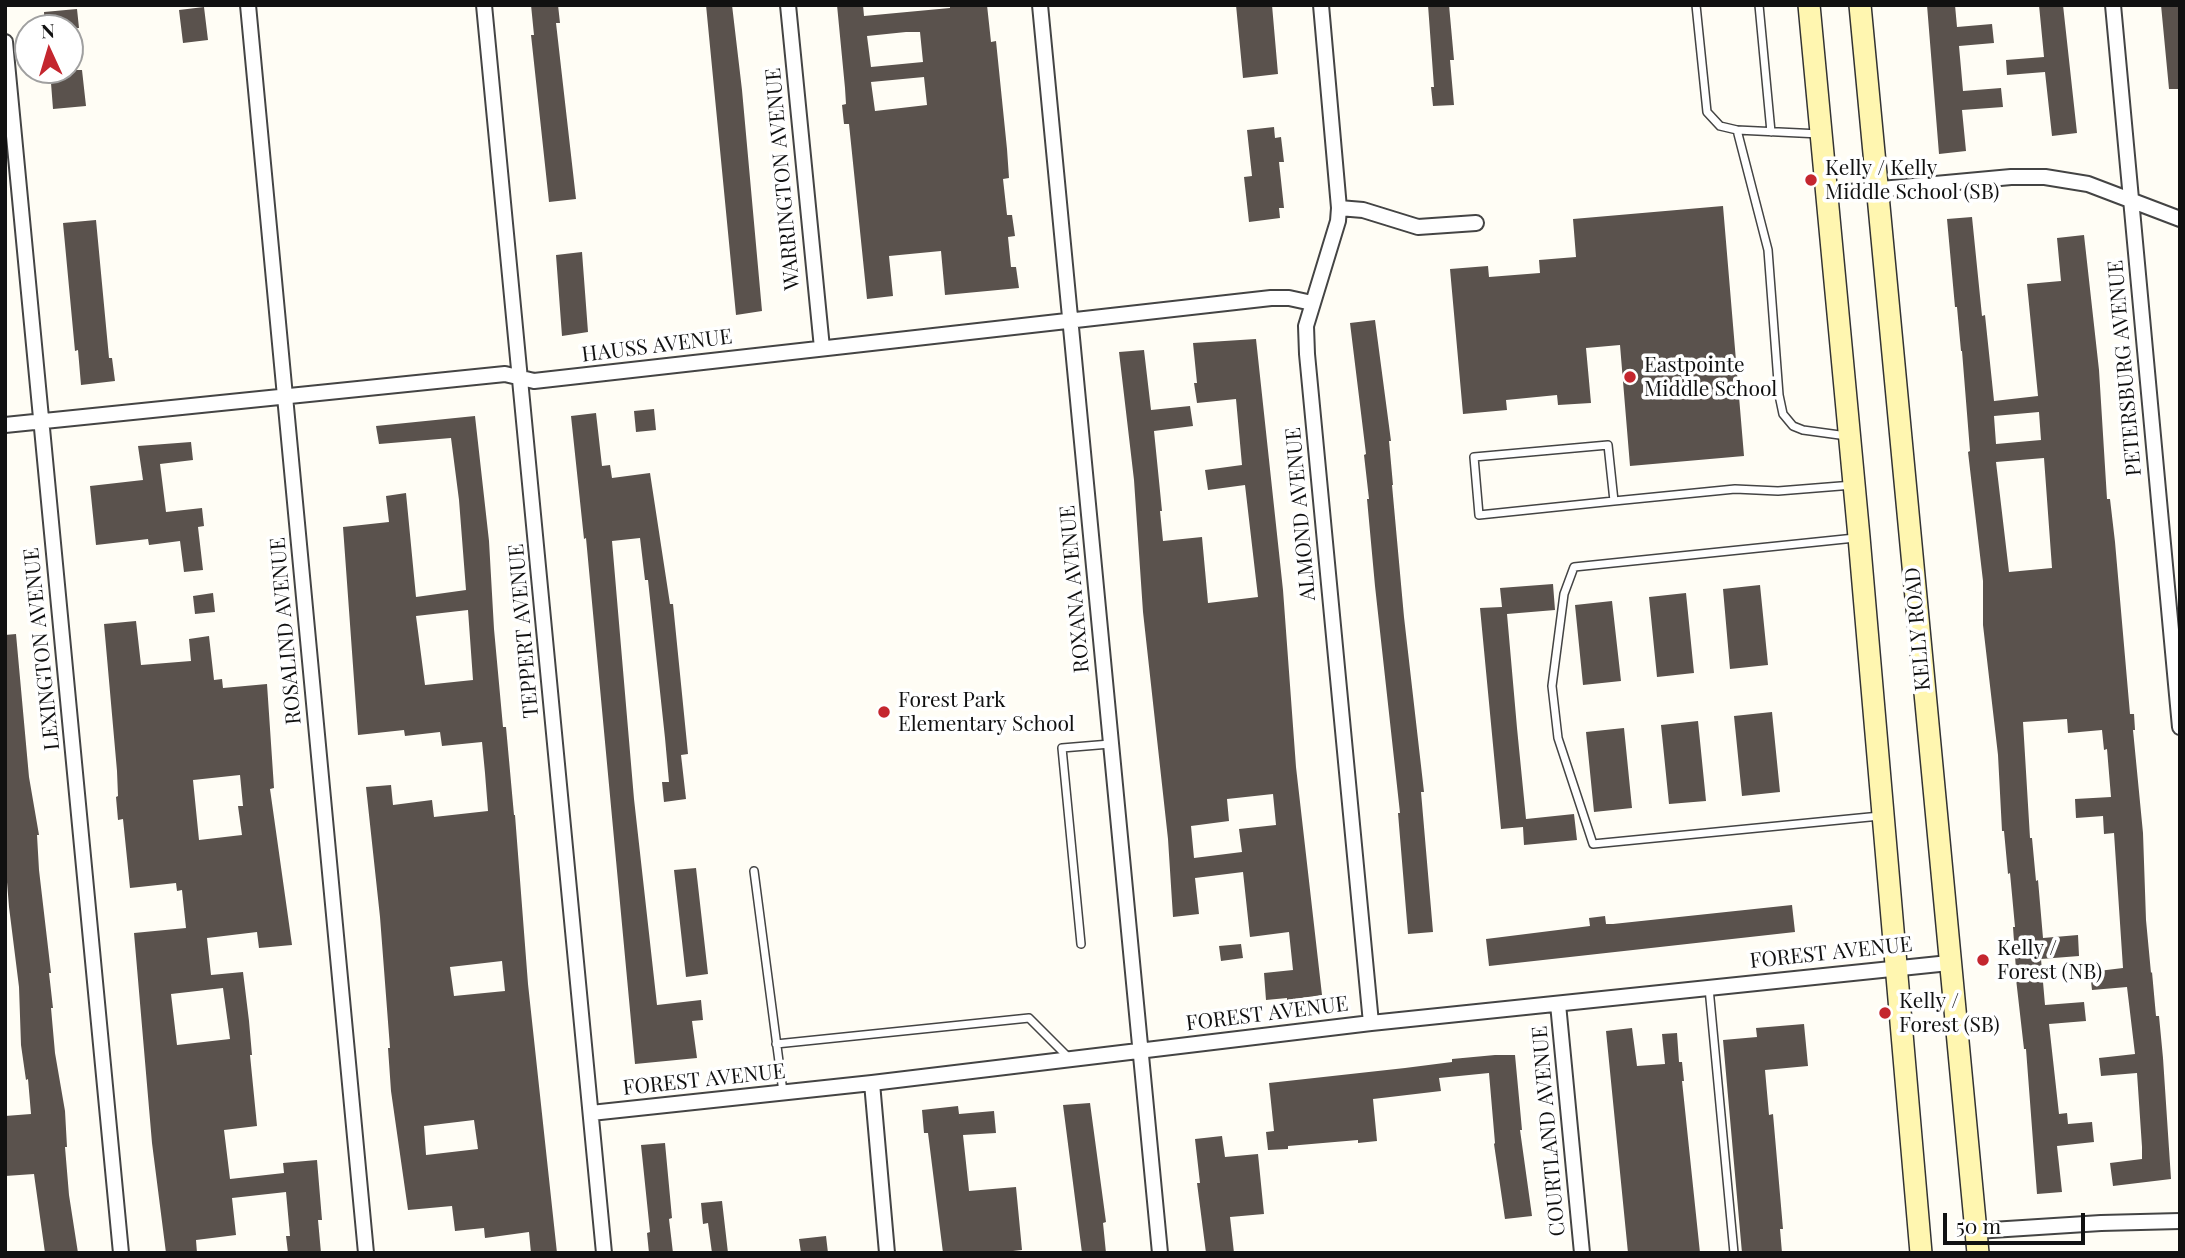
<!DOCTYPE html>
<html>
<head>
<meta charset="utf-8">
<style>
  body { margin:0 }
  #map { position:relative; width:2185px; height:1258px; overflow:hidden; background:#fffdf5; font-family:"Playfair Display",serif }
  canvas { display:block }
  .frame { position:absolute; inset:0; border:7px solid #111; pointer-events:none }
  .north { position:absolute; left:14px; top:14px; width:70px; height:70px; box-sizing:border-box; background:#fff; border:2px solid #a0a0a0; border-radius:50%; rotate:356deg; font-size:19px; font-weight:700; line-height:28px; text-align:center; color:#111 }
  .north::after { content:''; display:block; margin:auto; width:24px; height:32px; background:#c4262e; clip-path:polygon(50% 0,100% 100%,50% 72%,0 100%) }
  .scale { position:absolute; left:1943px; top:1213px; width:142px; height:32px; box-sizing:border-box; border:4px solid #111; border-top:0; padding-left:9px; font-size:21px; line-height:24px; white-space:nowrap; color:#111; -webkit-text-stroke:5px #fff; paint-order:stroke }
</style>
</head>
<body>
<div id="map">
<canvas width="2185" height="1258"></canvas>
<div class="frame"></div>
<div class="north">N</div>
<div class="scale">50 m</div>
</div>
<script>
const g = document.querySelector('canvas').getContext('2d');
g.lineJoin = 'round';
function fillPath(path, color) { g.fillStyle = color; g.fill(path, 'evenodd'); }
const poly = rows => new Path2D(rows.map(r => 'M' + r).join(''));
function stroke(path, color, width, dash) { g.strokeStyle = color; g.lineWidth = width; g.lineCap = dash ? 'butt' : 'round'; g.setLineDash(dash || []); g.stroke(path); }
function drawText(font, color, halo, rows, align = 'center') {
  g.font = font + ' "Playfair Display",serif'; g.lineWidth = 7; g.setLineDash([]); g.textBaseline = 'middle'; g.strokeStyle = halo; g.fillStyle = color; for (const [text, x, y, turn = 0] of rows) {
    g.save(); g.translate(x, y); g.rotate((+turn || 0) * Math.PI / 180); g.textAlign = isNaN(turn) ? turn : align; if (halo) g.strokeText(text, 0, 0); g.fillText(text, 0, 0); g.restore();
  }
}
const building = poly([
  [531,5,558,5,560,23,556,23,576,199,549,202,531,35,534,35],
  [706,5,732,5,742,90,762,311,736,315],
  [837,5,863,5,864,16,950,8,950,5,987,5,991,42,996,41,1007,149,1009,178,1003,179,1007,215,1012,215,1015,236,1008,237,1011,267,1016,267,1019,288,945,295,941,251,889,256,893,296,867,299,849,124,844,124,842,105,846,104,845,88],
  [906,32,920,32,923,62,871,67,867,36],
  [924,77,927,105,875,111,871,82],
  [1236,5,1272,5,1278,74,1243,78],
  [1428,5,1449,5,1454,60,1450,60,1454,105,1433,106,1431,87,1434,87],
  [1927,5,1955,5,1957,27,1992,24,1994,43,1959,46,1963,91,2001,88,2003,107,1962,110,1966,151,1939,154],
  [2039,5,2063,5,2077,133,2052,136,2045,72,2007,75,2006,60,2044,57],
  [2161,5,2180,5,2180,89,2169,89],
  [204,7,208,40,183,43,179,10],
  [77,9,79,28,45,28,44,12],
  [50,70,82,70,86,106,53,109],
  [1274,127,1275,138,1281,137,1284,162,1279,162,1284,208,1279,208,1280,218,1249,222,1244,177,1252,176,1247,130],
  [1723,206,1744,456,1630,466,1620,345,1586,348,1591,403,1558,405,1557,395,1506,400,1507,410,1463,414,1450,269,1488,266,1489,277,1540,273,1539,260,1576,257,1573,219],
  [1972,217,1982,316,1985,315,1994,401,2038,396,2027,284,2061,281,2057,238,2084,235,2099,370,2107,499,2110,499,2115,542,2130,714,2134,714,2135,730,2133,730,2143,833,2146,920,2151,973,2152,972,2156,1016,2159,1016,2163,1058,2171,1179,2113,1186,2110,1163,2142,1159,2142,1147,2137,1073,2101,1076,2099,1058,2135,1054,2127,987,2092,990,2090,972,2123,968,2114,833,2104,834,2103,816,2076,818,2075,799,2111,797,2107,749,2104,750,2102,730,2068,733,2067,719,2023,722,2030,838,2032,838,2036,881,2038,880,2043,938,2078,935,2079,956,2041,959,2045,1005,2084,1002,2086,1021,2049,1024,2059,1114,2067,1113,2068,1124,2092,1122,2094,1142,2057,1146,2062,1192,2037,1194,2026,1049,2024,1049,2015,970,2016,970,2013,927,2015,927,2010,873,2008,874,2004,831,2002,831,1998,755,1983,625,1983,581,1968,452,1970,451,1962,351,1961,351,1957,307,1955,307,1947,219],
  [2039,412,2041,440,1996,444,1994,416],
  [2044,458,2052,568,2009,572,1996,462],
  [96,220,109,358,112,358,115,381,81,385,78,350,75,351,63,223],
  [582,252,588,332,562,336,556,255],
  [1375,320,1391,441,1389,441,1393,485,1392,485,1404,617,1424,792,1421,792,1433,932,1408,934,1398,813,1400,813,1375,586,1367,499,1369,499,1364,455,1366,454,1350,323],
  [1256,339,1283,590,1296,767,1322,995,1287,1000,1287,998,1266,1000,1264,973,1293,970,1289,932,1250,937,1243,872,1195,878,1199,914,1173,917,1168,839,1143,612,1134,480,1119,352,1144,350,1151,410,1190,406,1193,426,1154,431,1162,511,1160,511,1163,541,1202,537,1208,603,1258,597,1245,485,1208,490,1205,470,1242,465,1236,399,1197,403,1194,383,1197,383,1193,343],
  [1273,794,1276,825,1239,829,1242,852,1194,858,1191,826,1229,821,1227,799],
  [654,409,656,430,636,432,634,411],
  [596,413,602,466,610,465,612,478,650,473,670,604,673,604,688,754,681,755,686,799,664,802,662,782,669,782,665,738,648,580,645,580,640,538,612,541,634,799,657,1005,701,1000,703,1020,692,1021,697,1058,635,1064,586,538,584,539,571,416],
  [475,416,489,541,494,629,503,727,506,727,514,815,515,815,528,984,557,1253,531,1253,529,1232,485,1238,484,1228,455,1231,452,1206,408,1210,391,1091,388,1048,390,1048,380,917,366,787,391,785,393,805,432,800,434,817,488,811,485,773,482,742,442,746,440,732,405,736,404,730,358,735,343,527,389,522,386,496,406,493,416,597,466,590,459,500,451,438,379,444,376,426],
  [468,610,473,680,425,685,416,616],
  [502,961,505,991,454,996,450,967],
  [474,1120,478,1149,426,1155,424,1126],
  [191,442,193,460,160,464,166,512,202,508,204,526,198,527,203,570,184,572,180,541,149,545,148,539,96,545,90,486,143,480,138,446],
  [1553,584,1555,610,1507,614,1517,728,1526,819,1574,814,1577,840,1524,845,1523,827,1501,829,1480,608,1502,607,1500,588],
  [1760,585,1768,665,1730,669,1723,589],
  [213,593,215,612,195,614,193,596],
  [1686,593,1694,673,1657,677,1649,597],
  [1612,601,1621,681,1583,685,1575,605],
  [136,621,141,665,191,661,189,639,209,636,214,680,222,679,223,688,267,684,274,788,270,789,292,945,259,948,257,932,207,938,211,975,243,972,249,1021,252,1055,250,1055,257,1126,224,1130,230,1179,284,1173,283,1163,317,1160,322,1220,318,1220,321,1253,288,1253,286,1236,290,1236,286,1192,232,1198,236,1235,196,1240,197,1253,166,1253,152,1143,134,933,186,928,182,890,177,891,176,883,130,888,123,819,118,820,116,797,118,796,117,771,104,624],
  [240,775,243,806,238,806,242,835,199,840,193,780],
  [223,988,230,1039,177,1045,171,994],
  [16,634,29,777,39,835,37,835,39,870,51,973,49,973,53,1008,51,1008,55,1053,65,1111,67,1147,65,1147,69,1195,78,1253,45,1253,34,1174,5,1176,5,1116,31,1114,28,1079,26,1080,21,1045,19,987,9,907,5,857,5,635],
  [1772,712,1780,792,1742,796,1734,716],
  [1698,721,1706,801,1669,804,1661,725],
  [1624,728,1632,808,1594,812,1586,732],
  [696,868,708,974,686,977,674,870],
  [1792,905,1795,932,1489,966,1486,939,1590,926,1589,918,1605,916,1606,924,1613,924],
  [1241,944,1243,958,1221,961,1219,946],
  [1804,1024,1808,1066,1765,1070,1769,1115,1773,1114,1783,1229,1780,1229,1782,1253,1742,1253,1723,1040,1757,1037,1756,1028],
  [1632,1028,1637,1066,1665,1064,1662,1034,1677,1033,1679,1062,1682,1062,1684,1081,1682,1081,1700,1253,1628,1253,1606,1031],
  [1495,1055,1515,1055,1522,1130,1520,1130,1532,1216,1505,1219,1494,1144,1495,1143,1489,1073,1439,1078,1441,1091,1373,1099,1377,1141,1358,1143,1358,1140,1288,1146,1288,1149,1268,1150,1266,1132,1274,1131,1269,1083,1405,1068,1452,1062,1452,1059],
  [1090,1103,1106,1222,1103,1223,1106,1253,1082,1253,1063,1105],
  [958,1106,959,1114,994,1111,996,1133,963,1135,969,1191,1016,1187,1022,1250,995,1253,943,1253,928,1133,924,1133,922,1110],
  [1222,1136,1225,1157,1258,1154,1264,1214,1230,1217,1234,1253,1206,1253,1197,1183,1200,1183,1195,1139],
  [665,1143,672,1218,669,1219,673,1253,649,1253,647,1233,650,1232,641,1145],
  [722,1201,728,1253,712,1253,708,1223,703,1224,701,1203],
  [826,1236,828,1253,801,1253,799,1239]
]);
const lane = poly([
  [1696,5,1707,112,1720,126,1737,130,1820,134],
  [1759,5,1771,132],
  [1737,130,1768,250,1779,395,1783,414,1793,426,1803,430,1847,436],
  [1614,501,1608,445,1474,457,1479,515,1614,501,1735,489,1778,491,1853,485],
  [1855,538,1574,567,1564,594,1552,686,1558,738,1593,844,1880,816],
  [754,871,783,1092],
  [1081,944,1062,748,1110,744],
  [1709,988,1734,1253],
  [776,1044,1029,1018,1069,1058]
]);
const street = poly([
  [248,5,366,1253],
  [484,5,604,1253],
  [788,5,822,348],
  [1040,5,1160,1253],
  [1321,5,1339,208,1338,221,1306,326,1307,354,1371,1023],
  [2113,5,2180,727],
  [5,42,121,1253],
  [1827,194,2011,177,2045,177,2088,184,2180,219],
  [1339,208,1363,210,1418,227,1476,223],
  [5,425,505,374,534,381,1271,298,1289,298,1312,303],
  [1558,1004,1582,1253],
  [872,1083,887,1253],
  [591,1113,872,1083,1371,1023,1949,963],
  [1976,1231,2101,1223,2180,1221]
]);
const secondary = poly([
  [1809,5,1859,537,1921,1253],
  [1860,5,1978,1253]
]);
const markers = [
  [1811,180,7,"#c4262e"],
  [1630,377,7,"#c4262e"],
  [884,712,7,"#c4262e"],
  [1983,960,7,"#c4262e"],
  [1885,1013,7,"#c4262e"]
];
const poiNames = [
  ["Kelly / Kelly",1825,168],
  ["Middle School (SB)",1825,192],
  ["Eastpointe",1644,365],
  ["Middle School",1644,389],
  ["Forest Park",898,700],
  ["Elementary School",898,724],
  ["Kelly /",1997,948],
  ["Forest (NB)",1997,972],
  ["Kelly /",1899,1001],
  ["Forest (SB)",1899,1025]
];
const streetNames = [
  ["WARRINGTON AVENUE",783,179,-95],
  ["HAUSS AVENUE",657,346,-7],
  ["PETERSBURG AVENUE",2125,368,-95],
  ["ALMOND AVENUE",1301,514,-95],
  ["ROXANA AVENUE",1075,589,-95],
  ["KELLY ROAD",1918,629,-95],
  ["ROSALIND AVENUE",286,631,-95],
  ["TEPPERT AVENUE",524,631,-95],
  ["LEXINGTON AVENUE",42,649,-96],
  ["FOREST AVENUE",1831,953,-6],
  ["FOREST AVENUE",1267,1014,-7],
  ["FOREST AVENUE",704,1080,-6],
  ["COURTLAND AVENUE",1549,1131,-95]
];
fillPath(building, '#5a524d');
stroke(lane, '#444', 10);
stroke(street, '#444', 18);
stroke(secondary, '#333', 24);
stroke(lane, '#fff', 7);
stroke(street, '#fff', 14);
stroke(secondary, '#fff6b0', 21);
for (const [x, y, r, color] of markers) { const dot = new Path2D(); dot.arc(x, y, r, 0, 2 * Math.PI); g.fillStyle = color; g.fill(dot); stroke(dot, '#fff', 2.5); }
drawText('21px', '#111', '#fff', poiNames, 'left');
drawText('21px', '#111', '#fff', streetNames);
</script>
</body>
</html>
